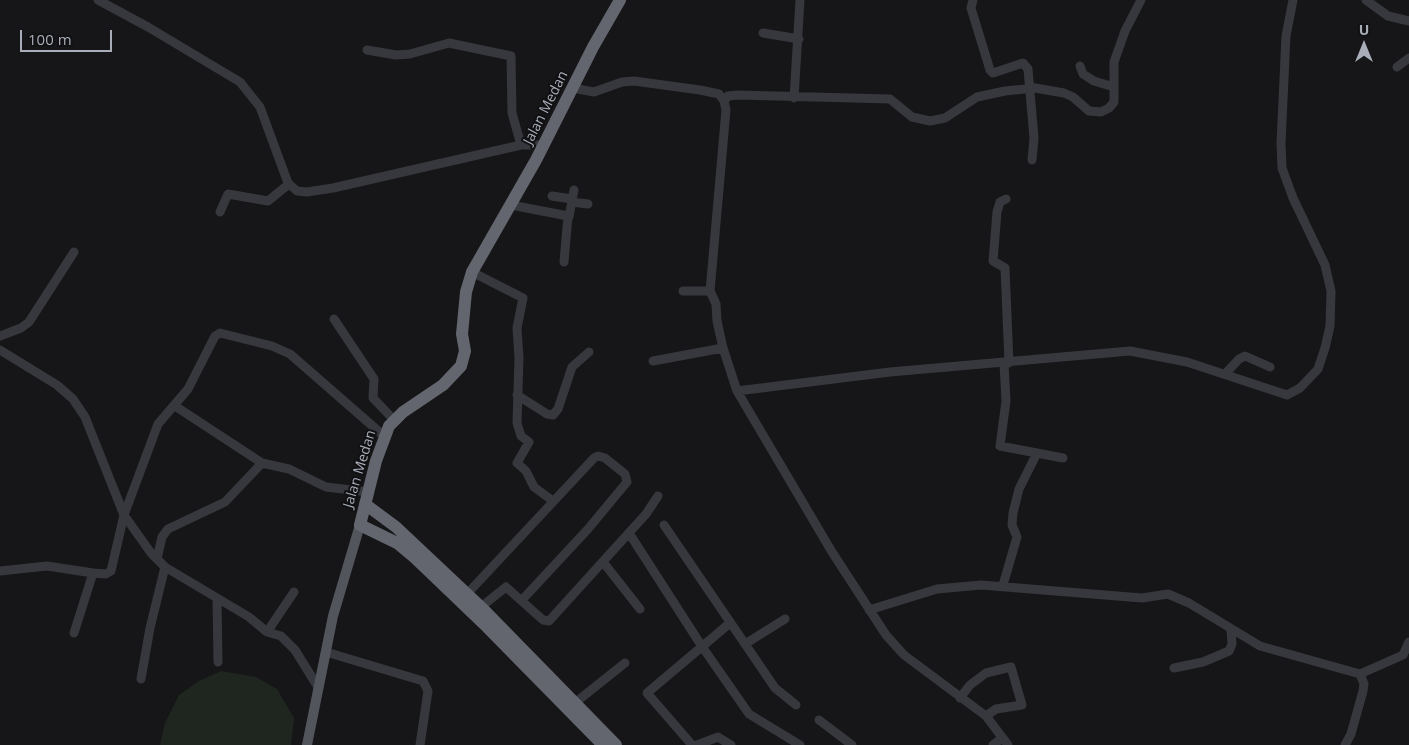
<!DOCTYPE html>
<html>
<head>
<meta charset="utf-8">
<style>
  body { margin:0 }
  #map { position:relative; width:1409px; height:745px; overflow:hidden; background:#161618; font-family:"Open Sans",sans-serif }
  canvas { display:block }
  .north { position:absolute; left:1339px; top:20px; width:50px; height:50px; -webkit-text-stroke:4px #111113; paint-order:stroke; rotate:0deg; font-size:14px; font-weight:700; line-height:20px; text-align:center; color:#a8adb8 }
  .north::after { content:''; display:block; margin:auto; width:18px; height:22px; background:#a8adb8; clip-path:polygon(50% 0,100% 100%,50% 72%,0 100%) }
  .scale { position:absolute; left:20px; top:30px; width:92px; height:22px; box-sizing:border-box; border:2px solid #a8adb8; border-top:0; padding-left:6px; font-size:15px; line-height:18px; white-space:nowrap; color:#a8adb8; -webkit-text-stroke:4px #111113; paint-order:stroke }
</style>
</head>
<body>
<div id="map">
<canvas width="1409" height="745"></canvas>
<div class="north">U</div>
<div class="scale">100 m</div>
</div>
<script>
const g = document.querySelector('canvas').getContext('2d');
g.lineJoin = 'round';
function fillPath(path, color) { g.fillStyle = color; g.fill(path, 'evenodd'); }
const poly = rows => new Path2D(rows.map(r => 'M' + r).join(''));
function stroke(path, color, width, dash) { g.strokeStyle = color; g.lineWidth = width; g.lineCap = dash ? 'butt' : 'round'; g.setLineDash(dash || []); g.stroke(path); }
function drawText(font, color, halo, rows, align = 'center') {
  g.font = font + ' "Open Sans",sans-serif'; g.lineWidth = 4; g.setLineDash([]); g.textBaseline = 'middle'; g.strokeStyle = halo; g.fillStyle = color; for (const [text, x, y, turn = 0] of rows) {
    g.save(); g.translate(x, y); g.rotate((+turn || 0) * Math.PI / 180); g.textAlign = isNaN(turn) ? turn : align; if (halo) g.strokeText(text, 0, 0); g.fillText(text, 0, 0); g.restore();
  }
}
const green = poly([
  [221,671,256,677,277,689,294,718,291,745,160,745,165,723,179,695,199,681]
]);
const minor = poly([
  [98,0,148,27,240,82,260,107,288,183,297,191,307,192,333,188,521,145,544,145],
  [973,0,971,8,990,70,993,73,1023,63,1028,69,1034,138,1032,160],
  [1366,0,1388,16,1409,21],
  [763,33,799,39],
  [367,50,396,55,410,54,449,43,511,56,512,113,521,145],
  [1080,66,1083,74,1094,81,1114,87],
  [1397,67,1409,58],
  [573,88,594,92,622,82,634,81,700,90,719,94,724,101,726,110,710,291,716,304,717,321,723,348,737,391,832,552,886,635,904,655,986,716,1008,745],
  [794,98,800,0],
  [724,101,728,96,738,95,890,99,912,117,930,121,945,118,977,97,1005,91,1035,88,1064,93,1073,97,1089,111,1101,112,1109,108,1114,102,1114,62,1125,31,1141,0],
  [552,196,572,199],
  [1006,199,1000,202,997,212,993,261,1005,268,1009,363],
  [572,202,588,204],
  [511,205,568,216,564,262],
  [220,212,228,194,268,201,289,184],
  [569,217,574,190],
  [472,272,523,298,517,328,519,358,517,423,521,436,529,442,517,463,526,471,534,487,553,501],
  [683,291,710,291],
  [334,319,374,379,373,398,394,420],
  [0,336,21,328,29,322,74,252],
  [0,350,57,385,73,399,85,417,124,515,151,553,165,567,249,617,267,632,281,636,295,650,318,687],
  [653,361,723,348],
  [1004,363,1006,401,1000,446,1063,458],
  [1225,374,1239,359,1245,356,1270,367],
  [737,391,890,372,1130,351,1187,362,1287,395,1300,388,1318,369,1325,348,1330,326,1331,291,1325,265,1293,198,1282,168,1281,143,1286,36,1293,0],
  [517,395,547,414,553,415,558,409,572,367,589,352],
  [175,406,262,463,289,469,326,487,369,492],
  [664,525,775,688,796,705],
  [629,533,701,645,749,714,800,745],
  [157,559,162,537,168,529,225,502,262,463],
  [603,562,640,609],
  [0,571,47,566,93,573,106,574,111,571,124,515,158,424,188,389,215,336,220,333,272,346,290,354,384,436],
  [1003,585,1017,537,1012,525,1013,513,1019,489,1037,453],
  [467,594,594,458,598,456,605,458,625,474,627,482,588,529,522,600],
  [217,599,218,662],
  [481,607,506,587,543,620,549,621,646,514,658,496],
  [869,610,937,589,981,585,1142,598,1168,594,1189,603,1260,646,1360,674,1403,655,1409,642],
  [267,632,294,592],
  [74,633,93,573],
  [745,644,785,619],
  [326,652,423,681,428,691,420,745],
  [1174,668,1203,662,1229,651,1232,644,1231,630],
  [141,679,150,628,165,567],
  [960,698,970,685,986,673,1011,667,1022,705,996,709,986,716],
  [576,702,625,663],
  [819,720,852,745],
  [692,745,647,693,730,623],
  [697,745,718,737,731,745],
  [993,745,1002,738],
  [1345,745,1351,734,1363,691,1364,684,1360,674]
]);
const major = poly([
  [307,745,333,616,360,525]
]);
const highway = poly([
  [365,504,396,527,481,607,616,745],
  [603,745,487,627,415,558,397,543,360,525,376,461,389,426,403,412,443,385,461,366,465,351,462,334,466,292,472,272,536,160,593,47,620,0]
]);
const streetNames = [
  ["Jalan Medan",546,108,-63],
  ["Jalan Medan",360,469,-73]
];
fillPath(green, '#1e261f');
stroke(minor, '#37383d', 9);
stroke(major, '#53555c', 10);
stroke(highway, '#63666e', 12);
drawText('14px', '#a8adb8', '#111113', streetNames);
</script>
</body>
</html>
